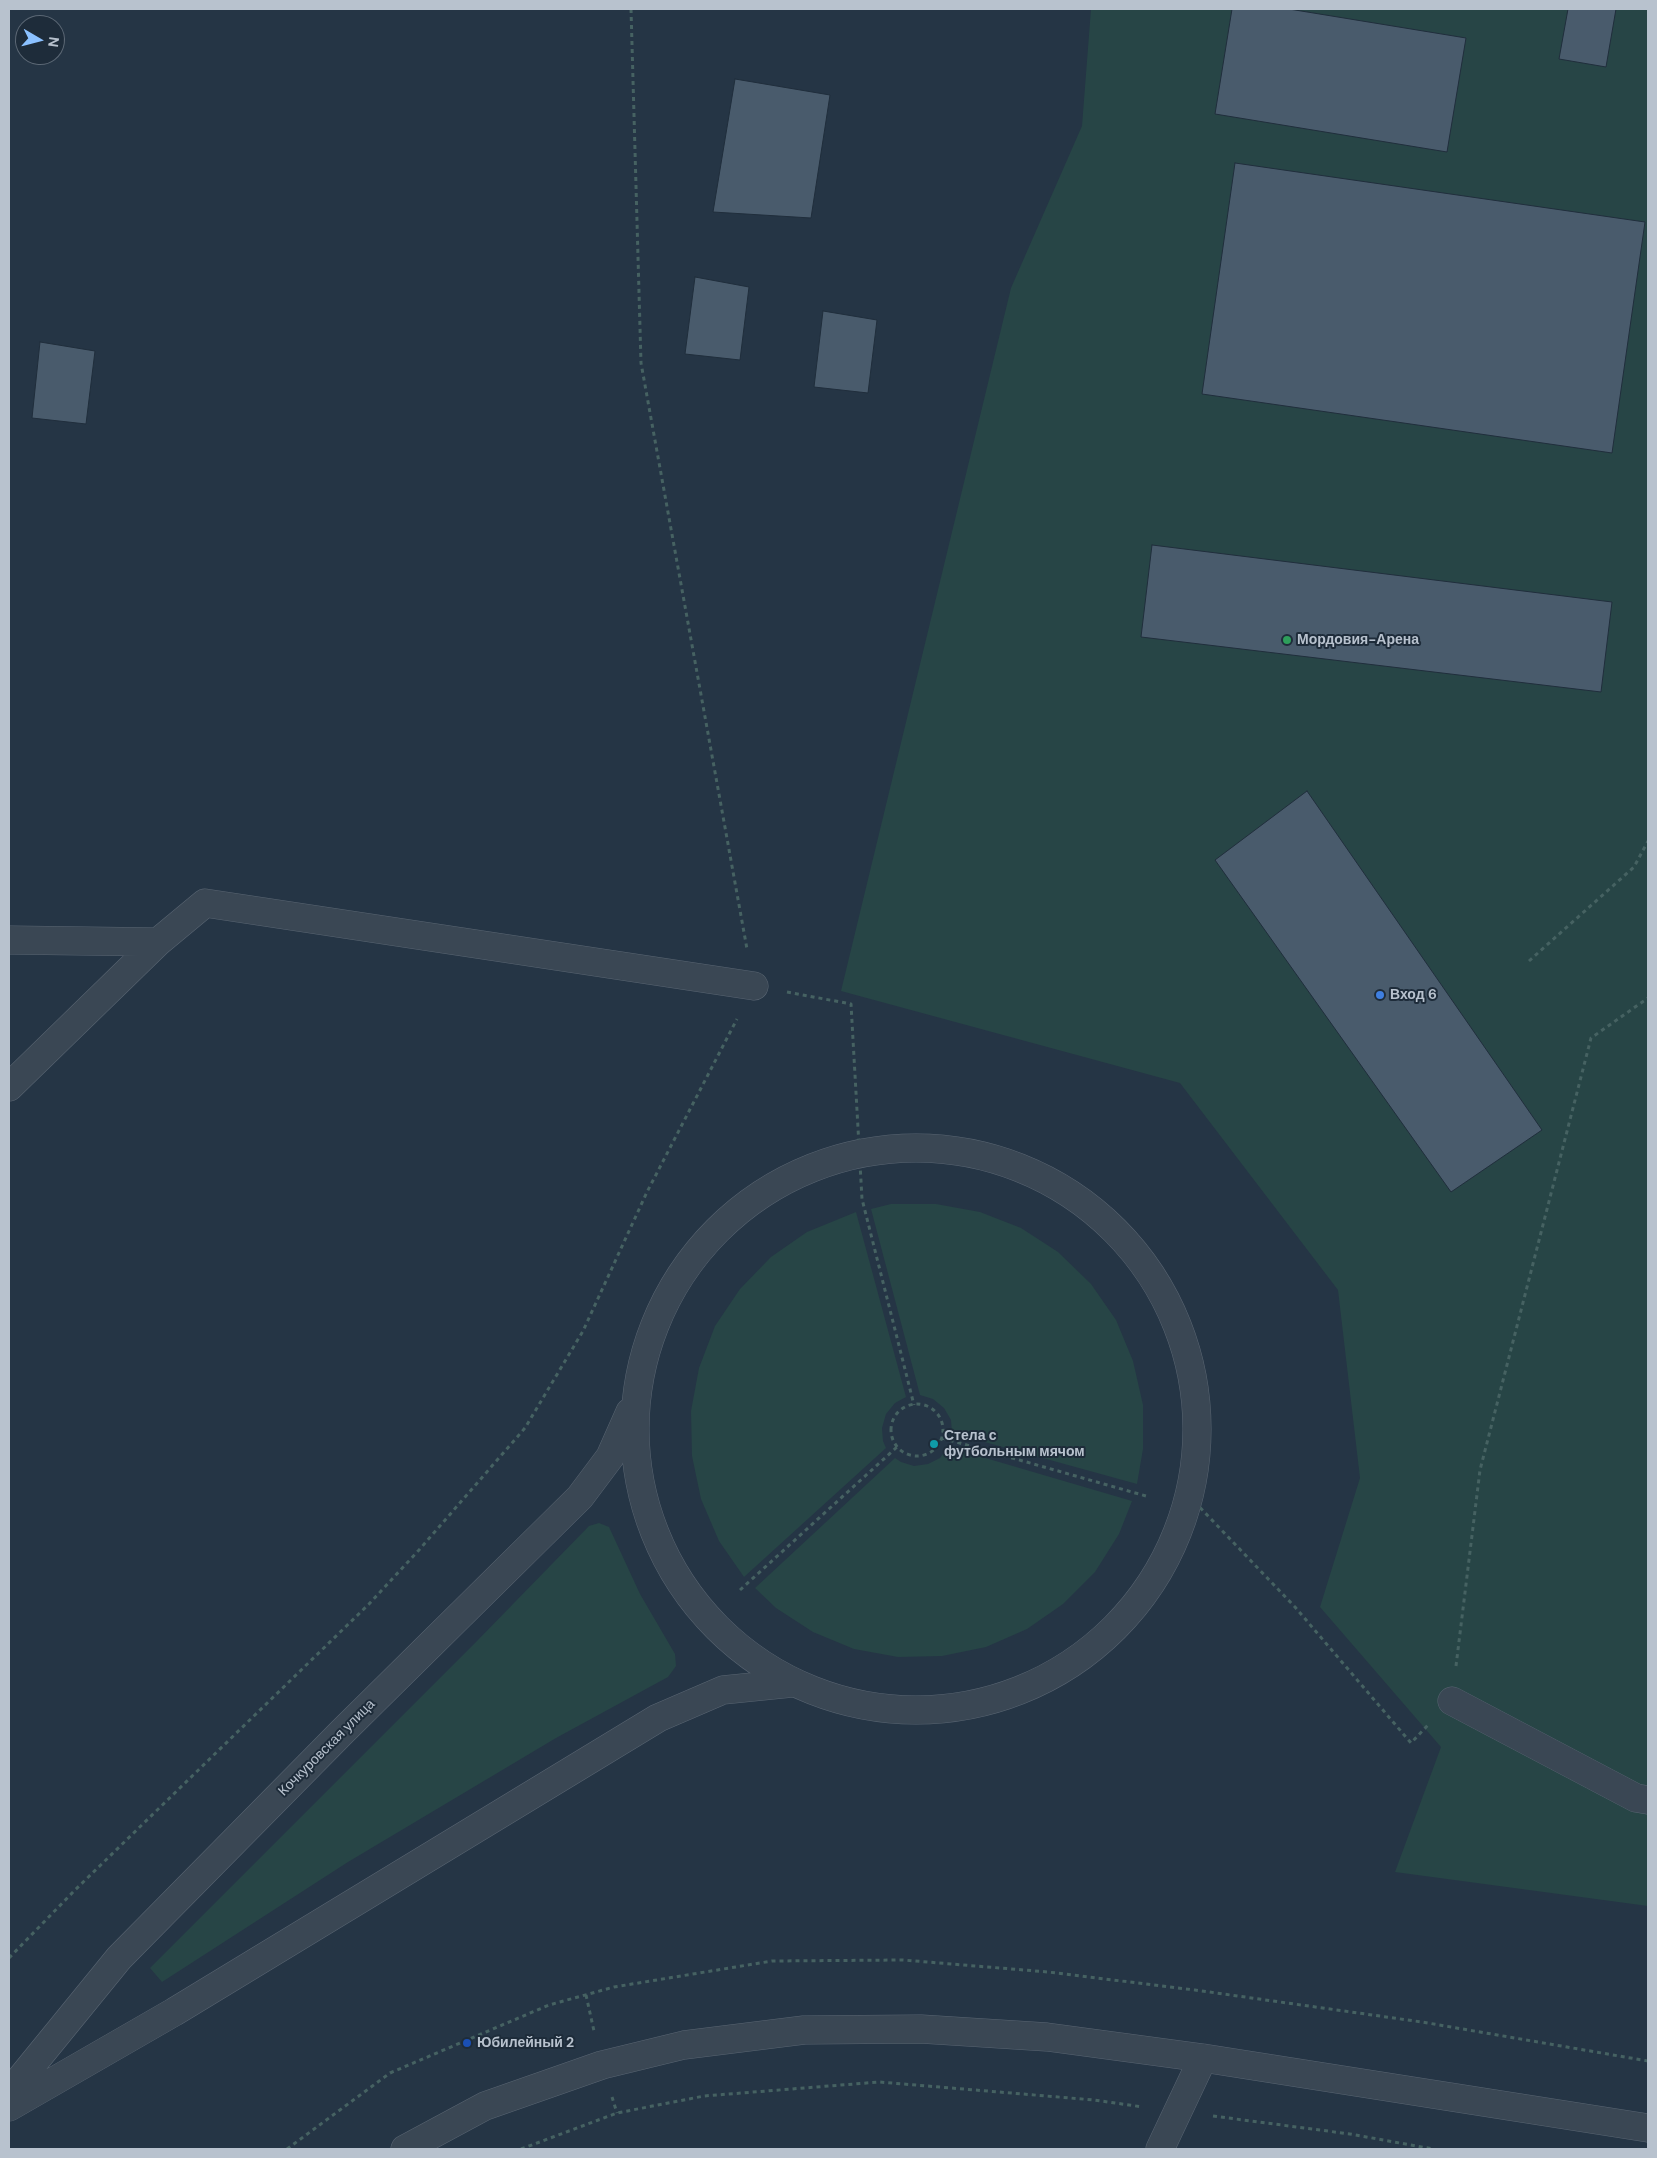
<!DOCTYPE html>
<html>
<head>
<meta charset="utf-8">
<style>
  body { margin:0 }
  #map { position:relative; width:1657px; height:2158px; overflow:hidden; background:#253545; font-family:"DM Sans",sans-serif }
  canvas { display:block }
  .frame { position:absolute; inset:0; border:10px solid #b8c2ce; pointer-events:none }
  .north { position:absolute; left:15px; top:15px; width:50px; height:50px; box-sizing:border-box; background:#1e2c3a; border:1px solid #5c6875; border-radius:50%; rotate:98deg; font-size:14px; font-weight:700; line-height:20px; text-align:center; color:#b8c2ce }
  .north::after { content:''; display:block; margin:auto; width:18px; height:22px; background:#8bc1ff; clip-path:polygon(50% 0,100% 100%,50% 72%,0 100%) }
</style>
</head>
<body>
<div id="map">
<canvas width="1657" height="2158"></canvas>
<div class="frame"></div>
<div class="north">N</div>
</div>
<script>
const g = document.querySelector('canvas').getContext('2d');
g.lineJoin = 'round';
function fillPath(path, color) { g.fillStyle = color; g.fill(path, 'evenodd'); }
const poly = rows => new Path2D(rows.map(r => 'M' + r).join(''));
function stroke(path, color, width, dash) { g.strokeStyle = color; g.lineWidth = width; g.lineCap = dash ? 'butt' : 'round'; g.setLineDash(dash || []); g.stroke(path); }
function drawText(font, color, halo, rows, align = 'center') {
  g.font = font + ' "DM Sans",sans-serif'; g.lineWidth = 4; g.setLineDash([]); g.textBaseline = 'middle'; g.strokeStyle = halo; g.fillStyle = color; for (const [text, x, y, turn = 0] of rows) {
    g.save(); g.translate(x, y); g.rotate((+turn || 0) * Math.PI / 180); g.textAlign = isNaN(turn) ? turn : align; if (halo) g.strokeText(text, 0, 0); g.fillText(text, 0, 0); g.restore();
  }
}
const green = poly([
  [1091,9,1648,9,1648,1906,1395,1872,1441,1747,1320,1607,1360,1478,1338,1290,1180,1083,841,991,1011,288,1082,126],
  [891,1204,936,1204,980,1212,1021,1228,1058,1252,1091,1284,1116,1320,1133,1361,1143,1405,1143,1449,1137,1484,952,1433,951,1420,944,1408,933,1399,920,1395,871,1209],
  [856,1212,906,1397,895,1403,886,1414,882,1428,883,1441,886,1448,744,1577,719,1541,701,1499,692,1456,691,1411,699,1368,715,1326,740,1289,771,1257,807,1232],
  [948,1447,1132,1501,1119,1534,1095,1572,1063,1604,1027,1629,986,1647,942,1656,898,1657,854,1649,813,1632,776,1608,755,1588,895,1458,901,1462,914,1466,928,1464,940,1458],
  [599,1523,609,1527,640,1594,675,1654,676,1666,668,1677,556,1738,348,1862,162,1982,150,1968,476,1642,589,1526]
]);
const building = poly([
  [1232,9,1289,9,1466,38,1447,152,1215,114,1232,9],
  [1568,9,1616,9,1606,67,1559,59,1568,9],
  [735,79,830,95,811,218,713,212,735,79],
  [1235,163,1645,222,1612,453,1202,394,1235,163],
  [695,277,749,287,740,360,685,354,695,277],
  [823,311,877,320,868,393,814,387,823,311],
  [40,342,95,351,86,424,32,418,40,342],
  [1152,545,1612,602,1601,692,1141,637,1152,545],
  [1307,791,1542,1130,1451,1192,1215,860,1307,791]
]);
const path = poly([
  [631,9,641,363,747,949],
  [1529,961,1634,867,1648,841],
  [787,992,851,1004,862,1199,914,1405],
  '891 1430a26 26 0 1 1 52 0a26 26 0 1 1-52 0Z',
  [942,1438,1146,1496],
  [1189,1496,1295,1607,1411,1743,1428,1725],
  [740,1590,897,1447],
  [1456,1666,1480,1470,1591,1038,1648,998],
  [9,1958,75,1890,369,1604,419,1550,525,1428,583,1331,647,1192,737,1019],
  [586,1995,594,2031],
  [612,2097,617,2113],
  [1213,2116,1350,2134,1433,2149],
  [287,2149,390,2073,549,2005,614,1987,772,1961,903,1960,1048,1972,1195,1990,1422,2022,1648,2061],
  [521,2149,617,2113,704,2096,879,2082,1094,2100,1143,2107]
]);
const minor = poly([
  [9,940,158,942,205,903,754,986],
  [9,1087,158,942],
  '635 1429a281 281 0 1 1 562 0a281 281 0 1 1-562 0Z',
  [1452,1701,1636,1798,1648,1800],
  [9,2093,119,1958,342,1732,580,1497,610,1457,630,1412],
  [9,2107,174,2012,658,1718,723,1690,792,1683],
  [405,2149,485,2106,602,2065,684,2045,804,2030,921,2029,1047,2037,1203,2058,1648,2128],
  [1160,2149,1203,2058]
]);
const markers = [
  [1287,640,5,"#2e9e5b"],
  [1380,995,5,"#3f7fe0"],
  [934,1444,5,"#0f9aa8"],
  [467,2043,5,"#1a4fb4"]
];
const poiNames = [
  ["Мордовия-Арена",1297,640],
  ["Вход 6",1390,995],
  ["Стела с",944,1436],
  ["футбольным мячом",944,1452],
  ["Юбилейный 2",477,2043]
];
const streetNames = [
  ["Кочкуровская улица",327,1748,-45]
];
fillPath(green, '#274546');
fillPath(building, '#495b6c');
stroke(building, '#202e3c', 1);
stroke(minor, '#596572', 29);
stroke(path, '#466262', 3, [4, 4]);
stroke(minor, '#3a4754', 28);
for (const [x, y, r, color] of markers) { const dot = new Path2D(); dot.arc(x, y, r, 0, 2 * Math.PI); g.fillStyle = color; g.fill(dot); stroke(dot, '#1e2c3a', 2); }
drawText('bold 14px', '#b8c2ce', '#1e2c3a', poiNames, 'left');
drawText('14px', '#b8c2ce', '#1e2c3a', streetNames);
</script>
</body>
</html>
